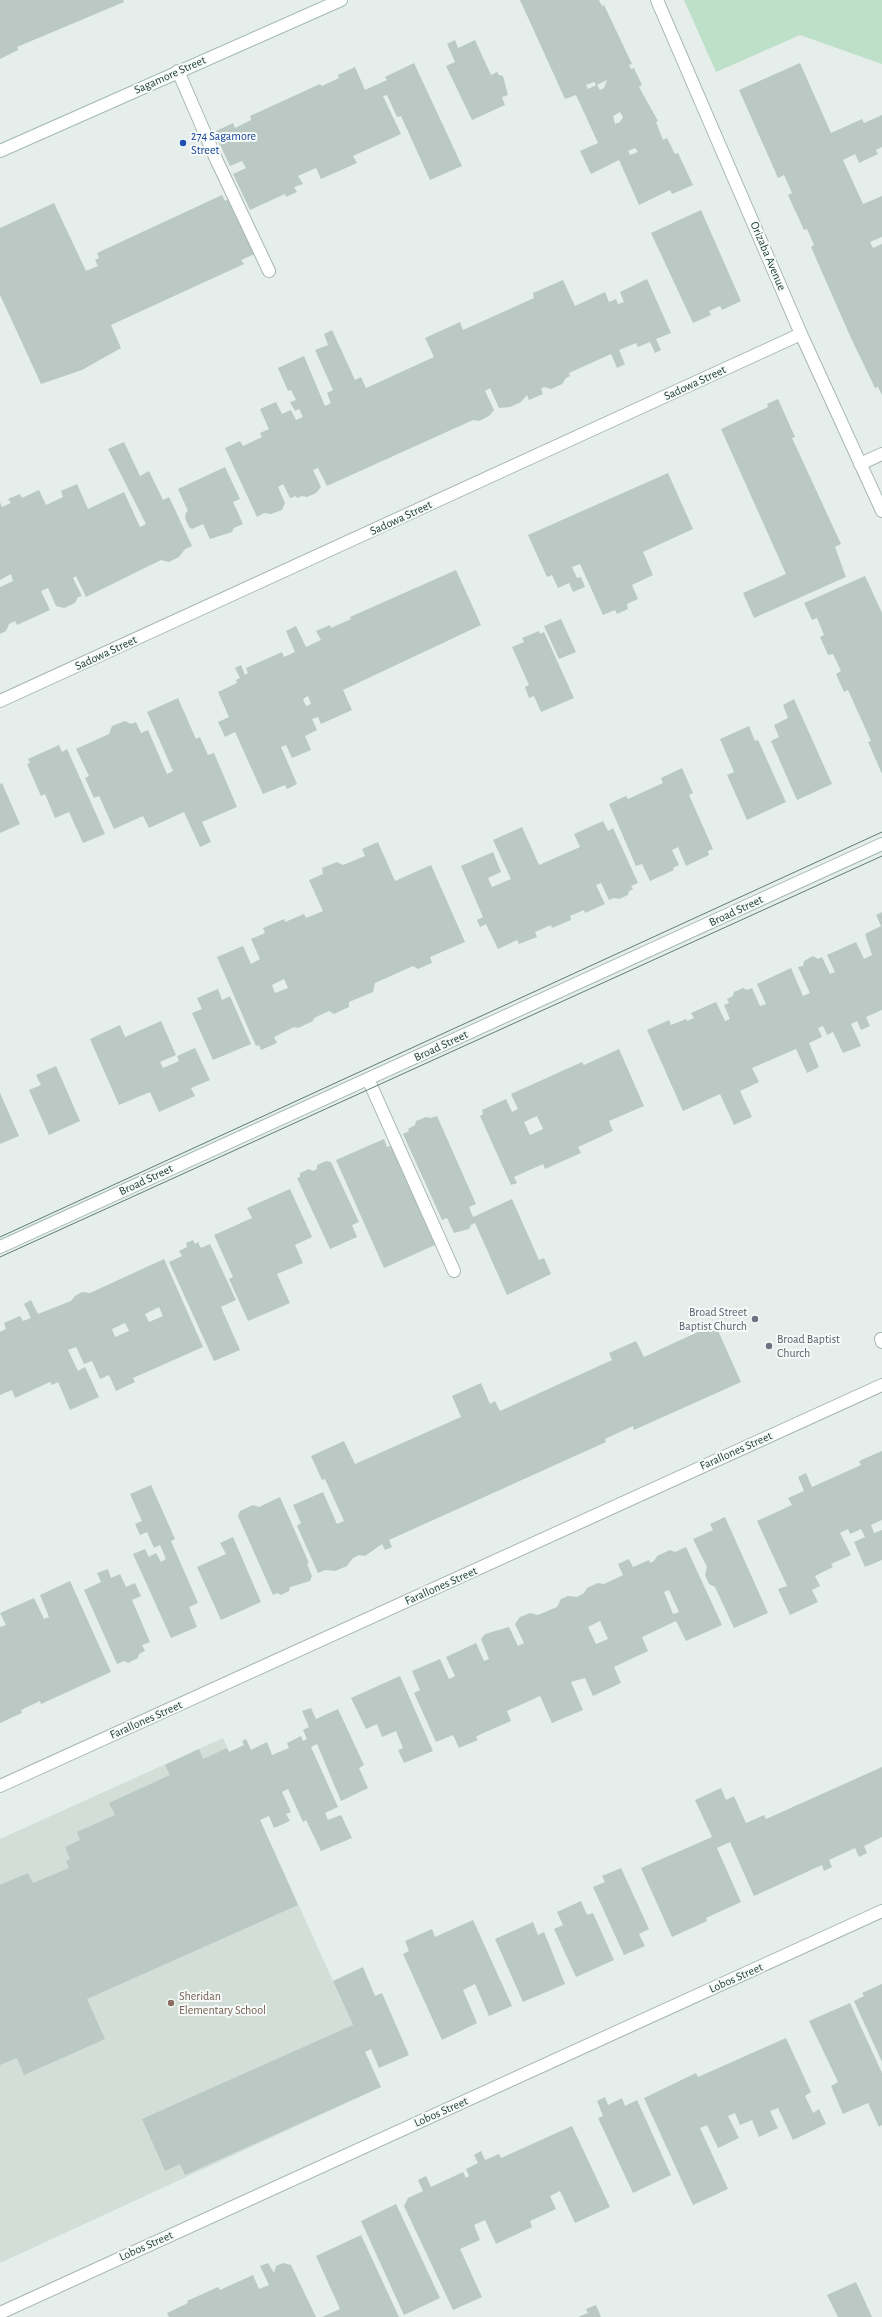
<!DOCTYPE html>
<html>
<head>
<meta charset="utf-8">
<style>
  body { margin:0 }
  canvas { display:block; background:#e5eeea }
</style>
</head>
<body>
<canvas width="882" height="2317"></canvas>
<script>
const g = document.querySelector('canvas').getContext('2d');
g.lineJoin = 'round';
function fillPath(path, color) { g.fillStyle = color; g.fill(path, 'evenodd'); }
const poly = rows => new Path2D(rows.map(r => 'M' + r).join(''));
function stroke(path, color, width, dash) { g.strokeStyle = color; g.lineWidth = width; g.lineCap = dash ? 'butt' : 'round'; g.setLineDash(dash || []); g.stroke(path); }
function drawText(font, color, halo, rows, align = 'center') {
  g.font = font + ' "Alegreya Sans",sans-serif'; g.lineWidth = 4; g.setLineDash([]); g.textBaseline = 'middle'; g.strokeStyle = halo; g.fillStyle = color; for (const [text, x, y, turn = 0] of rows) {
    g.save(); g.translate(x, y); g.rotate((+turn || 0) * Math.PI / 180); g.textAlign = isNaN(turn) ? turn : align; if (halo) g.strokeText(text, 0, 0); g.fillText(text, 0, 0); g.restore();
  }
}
const built = poly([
  [223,1738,381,2087,0,2263,0,1839]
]);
const green = poly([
  [684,0,882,0,882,64,800,35,716,72]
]);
const building = poly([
  [0,0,123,0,124,2,17,47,18,50,0,59],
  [520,0,599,0,602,6,604,5,632,64,629,65,631,69,634,68,642,85,639,87,658,121,656,122,663,140,667,138,675,154,678,153,693,185,672,194,670,190,639,205,619,160,591,174,580,151,598,143,576,95,565,99],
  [607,80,604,88,600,90,597,85],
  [594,82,596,85,588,89,586,85],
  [620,112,623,117,620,122,615,124,613,116],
  [635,148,638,152,630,155,628,151],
  [455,40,458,48,475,40,491,75,497,72,499,75,503,76,508,95,502,97,505,105,472,120,446,66,455,62,447,44],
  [414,63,462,166,430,180,401,116,397,117,387,95,383,96,401,134,353,156,357,163,321,179,316,168,298,176,303,184,294,187,297,192,286,197,285,194,250,210,233,174,246,168,242,161,230,166,214,132,233,123,235,128,251,120,250,116,320,84,322,86,339,78,338,75,355,67,365,90,387,80,385,77],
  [800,63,831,133,862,119,864,123,882,115,882,147,876,150,878,154,859,163,855,154,843,160,863,204,882,196,882,237,870,242,873,248,882,244,882,395,878,387,875,388,850,336,811,247,814,245,807,229,804,230,788,195,792,193,784,175,778,178,739,90],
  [222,195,225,201,230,198,255,254,241,260,244,264,111,325,121,348,82,370,41,384,0,295,0,228,54,203,86,271,98,266,95,260,99,258,97,253],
  [701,210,741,301,722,310,720,306,709,311,711,315,693,323,651,233],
  [647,279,671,333,656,339,661,350,655,353,650,342,638,347,636,343,619,350,625,364,617,368,611,354,569,373,570,376,566,378,562,384,551,389,544,387,541,389,543,394,529,400,527,395,521,402,510,407,499,408,490,388,485,391,494,410,489,416,479,421,473,420,327,486,318,468,313,470,321,487,316,493,307,497,302,496,297,498,296,496,290,498,283,484,278,487,285,503,282,510,271,514,264,513,257,517,225,448,240,441,243,446,262,437,260,433,269,429,260,409,276,402,282,414,291,410,296,420,303,417,299,409,295,411,290,402,296,400,291,390,288,391,278,368,304,356,325,406,331,403,327,393,333,390,315,350,328,345,324,334,332,330,355,380,361,377,366,388,434,357,425,338,460,322,463,330,534,298,533,293,563,280,575,306,605,292,609,302,616,299,618,304,624,302,620,292],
  [778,399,795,437,792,438,841,544,835,547,846,577,754,618,743,593,786,574,721,429,768,407,767,404],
  [124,442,140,476,149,471,163,500,169,497,192,546,185,549,179,557,169,562,161,560,86,597,76,576,73,578,82,596,78,597,75,603,64,608,56,606,48,588,41,591,50,610,17,625,15,621,9,624,6,631,0,634,0,587,13,581,11,574,0,580,0,502,2,507,11,503,8,499,20,494,22,498,39,490,46,505,63,497,61,491,77,484,88,509,124,492,140,527,146,524,108,449],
  [225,467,240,499,233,502,243,524,234,528,232,532,210,539,203,524,192,529,189,527,185,518,186,512,188,511,178,489],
  [668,473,693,529,643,552,653,575,632,585,638,599,627,604,628,609,617,614,615,610,603,615,580,564,572,567,577,578,581,577,585,587,573,592,569,583,558,588,552,575,547,577,528,535],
  [456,570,481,625,343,690,352,710,321,724,318,717,312,719,317,730,305,736,311,750,292,758,286,745,281,747,297,784,287,789,285,785,263,794,235,732,225,737,218,722,229,717,218,692,237,683,236,680,240,678,235,668,241,665,245,675,248,673,246,668,282,652,284,657,295,652,286,631,296,626,306,647,321,640,316,631,330,625,331,628,351,619,350,617],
  [308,696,311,704,306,706,303,699],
  [865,576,882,613,882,774,868,742,871,741,848,690,844,692,836,674,841,671,833,654,828,655,820,637,824,635,817,618,812,620,804,603],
  [561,619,576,652,559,659,544,626],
  [539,631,540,634,544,632,574,698,541,712,534,696,529,698,525,687,529,685,512,647,524,642,522,638],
  [178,698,196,739,200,737,208,755,214,753,237,807,202,822,211,842,200,847,184,812,149,828,143,816,114,829,99,796,94,798,85,778,89,776,76,749,109,734,112,726,125,721,131,724,136,722,141,733,148,730,167,774,173,771,147,712],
  [794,699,832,784,797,800,771,741,779,737,774,725,788,718,783,705],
  [749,726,755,741,758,740,786,802,747,820,727,775,734,772,720,739],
  [59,745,62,752,67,749,105,834,83,843,69,812,55,818,45,794,41,796,27,764,30,763,28,759],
  [682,768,693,793,689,795,713,849,708,851,709,855,686,866,678,847,672,850,679,865,673,868,674,870,650,881,642,864,636,866,609,804,626,796,628,799,663,783,661,778],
  [2,783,20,824,0,833,0,784],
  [603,821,608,831,613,828,638,883,631,886,633,889,629,891,628,895,619,899,614,898,609,900,601,883,596,885,605,904,585,913,584,910,570,916,571,920,552,928,551,925,535,932,537,937,519,944,517,940,498,949,486,924,480,927,477,920,483,917,461,866,493,852,501,872,488,878,492,887,511,879,493,840,522,827,539,865,580,847,574,834],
  [378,842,395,881,431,865,465,942,430,957,432,963,418,969,413,966,375,983,373,992,349,1002,349,1007,334,1014,329,1011,314,1018,313,1021,298,1028,294,1027,274,1037,277,1043,261,1050,259,1045,256,1046,217,957,243,946,251,964,260,959,251,939,265,933,263,928,284,919,285,922,304,914,306,918,323,911,309,880,323,874,322,868,337,862,343,865,365,856,362,849],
  [284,979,288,988,275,993,272,985],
  [882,912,882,1010,866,1017,870,1026,861,1030,857,1021,851,1024,861,1046,843,1053,833,1032,827,1035,823,1026,818,1028,822,1037,809,1043,819,1067,807,1073,796,1049,752,1068,759,1082,740,1091,752,1117,734,1125,720,1094,683,1111,647,1030,669,1020,671,1025,686,1019,687,1021,694,1018,691,1013,716,1002,725,1021,730,1019,724,1005,729,1003,727,999,733,996,734,992,743,988,747,990,752,988,760,1006,766,1004,757,984,791,968,803,996,810,993,798,967,803,966,804,961,813,956,818,959,822,957,830,974,835,972,827,955,856,942,864,959,872,955,865,934,881,926,876,915],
  [218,989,222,1000,230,996,251,1044,213,1060,192,1013,202,1009,197,998],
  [161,1021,176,1055,160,1062,163,1068,179,1061,177,1056,195,1048,210,1080,191,1088,195,1096,159,1112,150,1092,119,1105,90,1039,120,1025,125,1037],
  [619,1049,644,1106,609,1121,613,1131,578,1147,581,1153,545,1169,543,1164,514,1177,517,1183,511,1185,480,1116,483,1114,482,1110,506,1099,512,1112,518,1109,511,1094,582,1062,584,1065],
  [537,1116,543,1129,530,1135,524,1122],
  [56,1066,80,1121,49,1135,29,1090,41,1085,36,1075],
  [0,1093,19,1136,0,1144],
  [437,1116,476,1204,469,1207,473,1217,512,1199,539,1260,544,1258,551,1274,507,1295,475,1223,471,1225,469,1229,454,1233,447,1218,442,1220,403,1134,409,1131,408,1129,415,1125,416,1121,426,1117,431,1118],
  [384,1139,387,1147,393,1145,437,1244,384,1268,336,1160],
  [326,1161,331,1162,359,1222,352,1225,357,1237,330,1249,297,1178,300,1177,300,1173,309,1169,313,1171,317,1169,317,1165],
  [290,1189,312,1237,295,1245,303,1263,277,1274,290,1303,248,1321,229,1279,233,1277,214,1235,252,1218,247,1208],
  [193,1240,195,1244,198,1242,201,1248,210,1244,236,1300,221,1307,240,1350,214,1361,169,1262,182,1256,179,1251,187,1247,186,1243],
  [164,1259,203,1347,133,1378,135,1382,116,1391,109,1375,100,1379,92,1361,84,1364,76,1347,68,1350,78,1371,85,1367,99,1397,70,1410,58,1382,52,1385,50,1382,15,1398,12,1390,0,1395,0,1332,6,1329,4,1323,20,1316,23,1321,31,1318,24,1304,31,1300,38,1314,71,1301,75,1296,82,1292,90,1293],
  [159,1307,163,1316,149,1322,145,1314],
  [125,1323,129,1331,115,1337,112,1329],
  [715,1324,741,1382,634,1430,633,1426,605,1439,606,1442,389,1540,392,1547,385,1550,382,1544,365,1556,359,1555,353,1558,347,1566,335,1571,325,1570,318,1573,297,1526,301,1523,293,1505,323,1492,337,1524,344,1521,325,1479,322,1480,311,1456,344,1441,355,1464,461,1417,452,1396,481,1383,490,1404,495,1401,500,1411,612,1360,609,1353,636,1341,644,1357],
  [882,1451,882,1520,871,1525,874,1533,882,1530,882,1560,865,1567,854,1542,865,1537,861,1529,850,1534,848,1529,840,1533,851,1555,831,1564,833,1567,815,1576,820,1586,812,1590,818,1602,790,1615,778,1589,787,1586,757,1521,792,1505,788,1498,804,1491,798,1477,806,1473,812,1487,861,1465,859,1461],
  [151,1485,175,1539,171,1541,198,1603,189,1607,197,1627,171,1638,133,1554,145,1549,149,1557,156,1553,161,1562,166,1559,160,1545,154,1548,147,1532,140,1535,135,1524,142,1521,130,1494],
  [280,1497,309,1563,307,1564,312,1576,310,1581,290,1587,289,1591,281,1595,277,1593,273,1595,238,1516,240,1511,253,1505,259,1507],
  [725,1517,768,1613,734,1628,715,1587,709,1584,705,1575,707,1567,693,1539,713,1530,710,1524],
  [233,1537,261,1602,221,1620,197,1567,226,1554,220,1543],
  [686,1547,722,1625,686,1641,676,1621,642,1637,648,1651,614,1667,621,1683,593,1696,585,1678,571,1682,583,1710,552,1723,540,1696,507,1711,511,1721,481,1734,476,1737,478,1740,459,1748,453,1735,436,1742,414,1693,420,1690,412,1671,440,1659,449,1679,455,1676,446,1657,476,1643,484,1661,489,1659,481,1639,485,1634,509,1627,518,1646,524,1643,515,1624,520,1617,530,1613,538,1615,557,1607,561,1599,568,1596,577,1597,584,1593,587,1588,598,1583,604,1584,623,1575,618,1564,629,1559,633,1567,649,1560,650,1563,654,1561,657,1556,670,1550,675,1552],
  [669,1590,679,1612,673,1614,664,1592],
  [600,1621,608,1639,596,1644,588,1627],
  [108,1569,111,1578,120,1574,126,1587,135,1583,141,1596,132,1600,150,1642,142,1645,145,1651,139,1654,138,1658,128,1663,124,1661,117,1664,84,1590,101,1582,97,1573],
  [70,1581,111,1672,41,1704,40,1701,21,1710,22,1713,0,1723,0,1627,6,1625,0,1613,34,1598,44,1619,49,1617,40,1595],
  [400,1676,433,1751,404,1763,398,1750,403,1748,396,1731,382,1737,377,1724,366,1729,351,1698],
  [311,1708,316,1719,338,1709,364,1765,359,1768,368,1788,341,1801,317,1744,311,1747,338,1807,325,1813,328,1820,341,1815,352,1838,321,1851,306,1820,303,1822,288,1789,282,1792,291,1812,286,1814,290,1821,274,1828,269,1816,260,1820,298,1905,87,1999,105,2039,24,2075,17,2058,0,2065,0,1885,28,1873,33,1883,69,1868,66,1861,70,1859,65,1847,80,1840,77,1832,115,1815,109,1803,170,1775,165,1765,199,1749,203,1759,227,1748,229,1752,244,1745,242,1741,246,1739,251,1750,267,1742,272,1755,289,1748,287,1743,301,1736,303,1741,307,1739,303,1730,309,1727,302,1711],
  [882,1767,882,1837,864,1846,867,1853,859,1857,855,1848,829,1860,832,1867,824,1871,822,1865,754,1896,730,1842,717,1848,741,1902,706,1918,707,1921,672,1937,641,1868,712,1837,695,1800,721,1788,726,1800,734,1796,746,1823,764,1815,766,1819],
  [621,1868,649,1929,639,1934,645,1946,624,1955,593,1887,605,1882,602,1876],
  [581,1901,587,1915,593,1913,614,1960,576,1977,554,1929,563,1925,557,1912],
  [473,1920,512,2006,489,2016,475,1984,463,1990,477,2023,442,2040,403,1954,409,1951,405,1941,432,1929,435,1937],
  [533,1922,538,1935,544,1932,565,1984,523,2002,495,1939],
  [363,1967,375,1996,382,1993,409,2055,379,2068,371,2049,365,2052,381,2087,185,2175,180,2164,165,2171,142,2119,353,2025,333,1981],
  [882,1984,882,2062,854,2001,864,1996,862,1993],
  [850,2003,882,2073,882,2125,879,2127,868,2103,843,2114,831,2086,838,2082,809,2021],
  [786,2038,811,2092,805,2096,813,2113,819,2109,826,2124,793,2140,778,2108,770,2111,778,2128,759,2137,752,2120,740,2125,735,2113,728,2116,739,2138,718,2148,707,2125,700,2128,728,2189,693,2205,644,2098,696,2073,698,2077],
  [605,2097,608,2105,622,2098,625,2106,637,2100,671,2175,633,2193,598,2118,603,2116,597,2101],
  [572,2126,610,2207,575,2223,560,2191,550,2196,556,2209,530,2221,532,2227,496,2244,485,2220,474,2225,480,2240,460,2249,482,2297,453,2310,404,2206,408,2198,423,2191,418,2180,426,2176,431,2187,463,2172,466,2178,469,2176,466,2169,478,2163,474,2155,481,2151,485,2160,499,2154,501,2158],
  [396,2204,440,2298,404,2315,361,2221],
  [361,2235,399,2317,322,2317,340,2309,316,2256],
  [268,2263,274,2273,276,2266,283,2263,291,2265,316,2317,169,2317,167,2313,188,2303,187,2301,218,2287,220,2290,253,2275,259,2289,269,2285,260,2266],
  [856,2282,872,2317,838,2317,827,2295],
  [596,2305,601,2317,578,2317,588,2313,586,2309]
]);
const lane = poly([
  [178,71,216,159,269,271],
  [368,1079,454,1271],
  [881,1339,882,1342]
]);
const street = poly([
  [657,0,801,334,882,511],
  [860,464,882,454],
  [0,701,801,334],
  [0,1786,882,1385],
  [0,2313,882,1911]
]);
const secondary = poly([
  [0,151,341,0],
  [0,1247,882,844]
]);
const tram = poly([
  [0,1237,882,832],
  [0,1257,882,856]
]);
const markers = [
  [183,143,4,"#1a4fb4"],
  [755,1319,4,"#6b7280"],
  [769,1346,4,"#6b7280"],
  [171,2003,4,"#8d6e63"]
];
const streetNames = [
  ["Sagamore Street",170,75,-24],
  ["Orizaba Avenue",768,256,67],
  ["Sadowa Street",695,383,-25],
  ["Sadowa Street",401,518,-25],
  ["Sadowa Street",106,653,-25],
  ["Broad Street",736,911,-25],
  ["Broad Street",441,1046,-25],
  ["Broad Street",146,1180,-25],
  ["Farallones Street",736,1451,-24],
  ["Farallones Street",441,1586,-24],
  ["Farallones Street",146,1720,-24],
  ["Lobos Street",736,1978,-24],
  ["Lobos Street",441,2112,-24],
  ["Lobos Street",146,2246,-24]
];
const transitNames = [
  ["274 Sagamore",191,136],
  ["Street",191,150]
];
const worshipNames = [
  ["Broad Street",747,1312],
  ["Baptist Church",747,1326],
  ["Broad Baptist",777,1339,"left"],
  ["Church",777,1353,"left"]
];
const educationNames = [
  ["Sheridan",179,1996],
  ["Elementary School",179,2010]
];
fillPath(built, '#d3ded9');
fillPath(green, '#bedfc8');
fillPath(building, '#bac9c3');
stroke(lane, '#a7b7b1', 14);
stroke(street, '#a7b7b1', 14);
stroke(secondary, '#a3bab3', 14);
stroke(lane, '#fff', 12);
stroke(street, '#fff', 12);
stroke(secondary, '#fff', 12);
stroke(tram, '#5f7c75', 1);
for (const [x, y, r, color] of markers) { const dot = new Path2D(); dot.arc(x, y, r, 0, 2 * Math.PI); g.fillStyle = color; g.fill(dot); stroke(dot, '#f6faf8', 1.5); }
drawText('12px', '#244139', '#f6faf8', streetNames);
drawText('12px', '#164399', '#f6faf8', transitNames, 'left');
drawText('12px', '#5b616d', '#f6faf8', worshipNames, 'right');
drawText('12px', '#785e54', '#f6faf8', educationNames, 'left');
</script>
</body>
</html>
